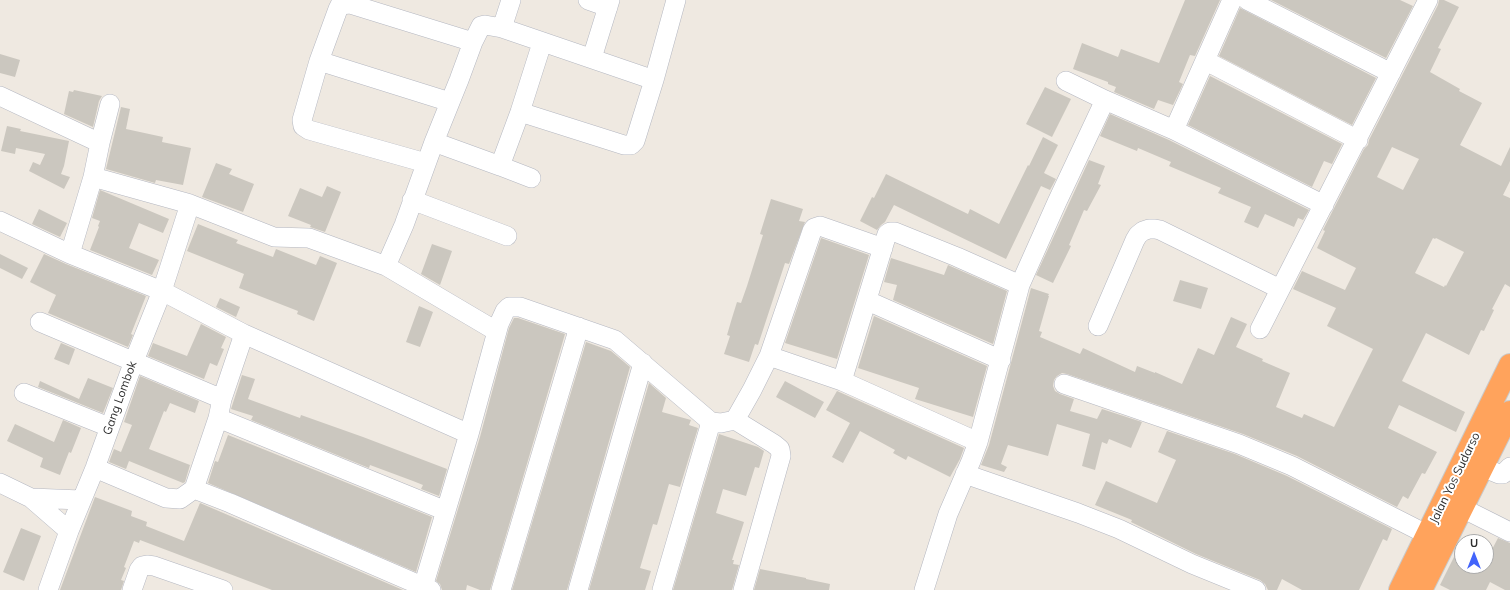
<!DOCTYPE html>
<html>
<head>
<meta charset="utf-8">
<style>
  body { margin:0 }
  #map { position:relative; width:1510px; height:590px; overflow:hidden; background:#efe9e1; font-family:Mulish,sans-serif }
  canvas { display:block }
  .north { position:absolute; left:1454px; top:534px; width:40px; height:40px; box-sizing:border-box; background:#fff; border:1px solid #ababab; border-radius:50%; rotate:0deg; font-size:11px; font-weight:700; line-height:16px; text-align:center; color:#2e2e2e }
  .north::after { content:''; display:block; margin:auto; width:14px; height:18px; background:#4264fb; clip-path:polygon(50% 0,100% 100%,50% 72%,0 100%) }
</style>
</head>
<body>
<div id="map">
<canvas width="1510" height="590"></canvas>
<div class="north">U</div>
</div>
<script>
const g = document.querySelector('canvas').getContext('2d');
g.lineJoin = 'round';
function fillPath(path, color) { g.fillStyle = color; g.fill(path, 'evenodd'); }
const poly = rows => new Path2D(rows.map(r => 'M' + r).join(''));
function stroke(path, color, width, dash) { g.strokeStyle = color; g.lineWidth = width; g.lineCap = dash ? 'butt' : 'round'; g.setLineDash(dash || []); g.stroke(path); }
function drawText(font, color, halo, rows, align = 'center') {
  g.font = font + ' Mulish,sans-serif'; g.lineWidth = 4; g.setLineDash([]); g.textBaseline = 'middle'; g.strokeStyle = halo; g.fillStyle = color; for (const [text, x, y, turn = 0] of rows) {
    g.save(); g.translate(x, y); g.rotate((+turn || 0) * Math.PI / 180); g.textAlign = isNaN(turn) ? turn : align; if (halo) g.strokeText(text, 0, 0); g.fillText(text, 0, 0); g.restore();
  }
}
const building = poly([
  [1185,0,1220,0,1195,56,1190,55,1179,82,1183,84,1173,105,1158,100,1154,109,1114,92,1116,87,1108,84,1108,82,1073,69,1082,43,1118,57,1121,49,1159,63],
  [1271,0,1400,0,1413,6,1386,58],
  [1439,0,1444,0,1459,7,1438,48,1441,49,1430,72,1460,89,1459,91,1482,103,1460,145,1501,166,1510,147,1510,181,1503,195,1510,198,1510,287,1505,284,1492,309,1494,310,1484,331,1481,330,1469,355,1426,333,1402,381,1465,412,1456,432,1399,405,1388,428,1437,452,1425,474,1422,473,1408,499,1403,496,1397,507,1297,456,1243,434,1067,374,1062,373,1057,376,1054,380,1053,386,1055,391,1060,394,1074,399,1070,411,1097,419,1102,409,1142,422,1131,448,1109,439,1107,444,1102,442,1095,470,1082,466,1090,434,1057,424,1048,456,1008,445,1001,464,1007,467,1004,472,981,465,989,445,1031,288,1049,294,1048,296,1049,296,1039,331,1042,332,1040,337,1080,354,1083,348,1135,372,1137,366,1155,373,1155,372,1182,384,1198,348,1214,355,1231,317,1247,324,1236,347,1263,359,1262,361,1290,373,1276,407,1302,418,1304,414,1334,427,1373,349,1327,326,1336,308,1293,289,1302,271,1345,290,1356,268,1317,248,1325,231,1323,230,1364,149,1368,145,1369,140,1438,5],
  [1392,147,1419,159,1403,190,1377,177],
  [1433,238,1435,239,1436,238,1464,252,1446,286,1445,285,1444,287,1415,273],
  [1240,8,1376,78,1352,125,1219,56],
  [0,54,20,60,15,77,0,73],
  [1210,76,1342,144,1332,164,1324,161,1312,187,1188,125],
  [1045,87,1071,99,1052,137,1026,124],
  [74,90,102,96,99,101,93,127,64,114,69,91,73,92],
  [121,107,130,109,126,129,163,137,162,142,191,148,183,185,156,180,155,183,106,169],
  [1110,114,1169,140,1309,210,1303,220,1298,218,1294,227,1265,214,1258,228,1244,222,1251,207,1218,193,1221,188,1169,166,1171,162,1138,148,1137,151,1100,136],
  [7,126,21,129,20,131,69,141,64,166,61,174,70,177,64,189,29,171,33,162,40,165,45,154,16,148,15,154,1,151],
  [1043,137,1058,145,1044,173,1056,179,1050,190,1041,186,1006,259,894,205,885,222,881,225,877,230,860,221,872,197,874,198,886,174,968,214,970,209,999,224,1028,165,1029,166],
  [1089,160,1105,166,1098,184,1101,185,1087,211,1084,210,1069,245,1071,246,1053,283,1036,275],
  [216,163,232,169,229,174,254,184,243,212,202,197],
  [327,186,341,192,325,232,310,227,311,225,288,216,300,188,322,197],
  [100,190,169,219,163,233,139,223,129,248,159,260,152,275,90,250,99,227,98,226,100,221,92,218],
  [771,199,803,209,799,221,805,222,789,264,785,263,758,345,755,344,749,362,724,354,730,336,727,335,732,318,737,302,741,303,747,286,763,235,760,234],
  [39,209,67,223,60,237,32,224],
  [198,224,238,240,236,243,273,257,276,249,316,265,320,256,337,263,314,321,297,314,298,311,239,288,244,274,187,251],
  [821,238,869,255,837,359,785,343],
  [432,244,452,251,440,285,421,274],
  [0,254,28,268,22,279,0,268],
  [44,254,66,264,146,296,131,334,133,335,128,347,48,313,56,295,30,282],
  [891,258,944,275,948,265,1007,291,993,344,893,300,897,285,884,282],
  [1180,280,1208,288,1201,309,1173,301],
  [220,298,240,307,236,317,216,307],
  [419,306,433,312,420,347,406,342],
  [874,316,987,366,973,417,915,399,919,388,858,368],
  [514,318,518,318,565,334,490,590,480,590,467,585,466,590,442,590,440,584,436,581,480,437,509,328],
  [201,324,226,337,221,348,224,349,217,366,210,363,204,379,148,356,153,343,187,356],
  [586,342,611,351,630,367,567,590,512,590],
  [61,343,75,349,69,365,54,359],
  [242,375,255,379,248,399,300,418,301,415,363,437,447,469,439,496,421,489,423,485,413,481,370,465,369,468,251,420,253,416,231,409],
  [140,376,199,401,195,413,170,403,166,412,164,411,149,449,190,465,185,482,183,483,129,461,126,469,109,462,114,449,121,452,132,425,124,422],
  [88,378,113,388,103,413,38,387,40,381,79,399],
  [785,381,824,402,815,418,776,397],
  [649,383,666,398,662,412,691,420,689,425,698,428,680,487,669,484,657,525,653,524,640,568,651,571,645,590,589,590],
  [837,391,964,448,960,459,950,477,908,456,906,460,893,453,895,450,860,431,843,463,832,457,850,423,826,410],
  [63,420,81,428,71,453,69,452,60,475,40,467,43,458,7,441,15,424,54,442],
  [1167,431,1235,454,1287,476,1392,529,1387,541,1383,539,1359,590,1302,590,1282,579,1277,590,1268,590,1265,584,1260,580,1196,554,1131,522,1132,520,1095,505,1106,481,1157,503,1176,460,1158,452],
  [719,434,758,447,764,451,759,468,755,467,746,496,723,489,716,513,744,522,732,560,734,560,733,564,739,565,732,590,673,590],
  [228,435,432,517,416,572,208,483,215,461,218,462],
  [95,497,132,511,131,516,147,522,146,526,184,541,200,503,403,590,272,590,140,540,139,543,134,541,124,567,126,568,121,580,124,581,121,590,60,590],
  [21,528,41,536,24,581,3,572],
  [1498,538,1510,543,1510,590,1505,590,1490,582,1486,590,1450,590,1440,585,1457,551,1462,554,1462,566,1486,566,1486,561],
  [760,569,806,578,806,579,830,584,829,590,754,590]
]);
const minor = poly([
  [588,0,608,7],
  [1247,0,1391,73],
  [502,28,511,0],
  [592,58,610,0],
  [319,61,450,102],
  [1206,61,1358,140],
  [1066,81,1105,100,1174,130,1324,205],
  [0,96,100,143,93,177,70,254],
  [520,112,624,145,631,145,635,141,654,80],
  [1174,130,1232,0],
  [434,142,500,166,520,112,542,43],
  [100,143,110,104],
  [426,163,309,130,303,126,302,120,319,61,338,9,340,5,350,4,473,42],
  [500,166,531,178],
  [93,177,190,204,274,237,309,238,386,266,496,331],
  [412,200,507,236],
  [0,221,70,254,162,291,244,334,222,399,218,418],
  [386,266,404,225,434,142,459,80,473,42,481,26,485,25,502,28,654,80,676,0],
  [868,301,1001,360],
  [40,322,222,399],
  [1098,326,1135,240,1138,235,1143,231,1149,229,1155,229,1160,230,1280,289],
  [1260,329,1428,0],
  [244,334,469,434],
  [769,356,842,381,978,442],
  [842,381,887,234,890,232,895,232,957,257,1020,285],
  [1064,384,1239,444,1292,466,1428,535],
  [24,393,109,427],
  [735,420,774,444,780,449,781,456,743,590],
  [1482,467,1499,474,1503,474,1510,467],
  [95,468,166,498,180,499,194,489,230,503,431,590],
  [965,474,1078,513,1119,529,1192,564,1256,590],
  [0,483,31,498,69,531],
  [194,489,218,418,446,511],
  [31,498,81,500],
  [1462,506,1468,511,1510,532],
  [423,587,469,434,499,324,505,311,509,307,520,307,615,340,711,422],
  [48,590,69,531,95,468,134,361,162,291,190,204],
  [132,590,139,570,142,566,147,565,154,566,223,590],
  [501,590,579,327],
  [578,590,643,363],
  [662,590,711,422,721,423,735,420,752,390,769,356,812,231,814,228,820,226,883,248],
  [924,590,948,514,971,461,978,442,1020,285,1057,202,1105,100]
]);
const highway = poly([
  [1400,590,1510,365],
  [1421,590,1510,412]
]);
const streetNames = [
  ["Gang Lombok",120,398,-70],
  ["Jalan Yos Sudarso",1455,478,-64]
];
fillPath(building, '#cbc7bf');
stroke(minor, '#b4b7c1', 20);
stroke(highway, '#c9c9c9', 24);
stroke(minor, '#fff', 19);
stroke(highway, '#ffa35c', 22);
drawText('12px', '#2e2e2e', '#fff', streetNames);
</script>
</body>
</html>
